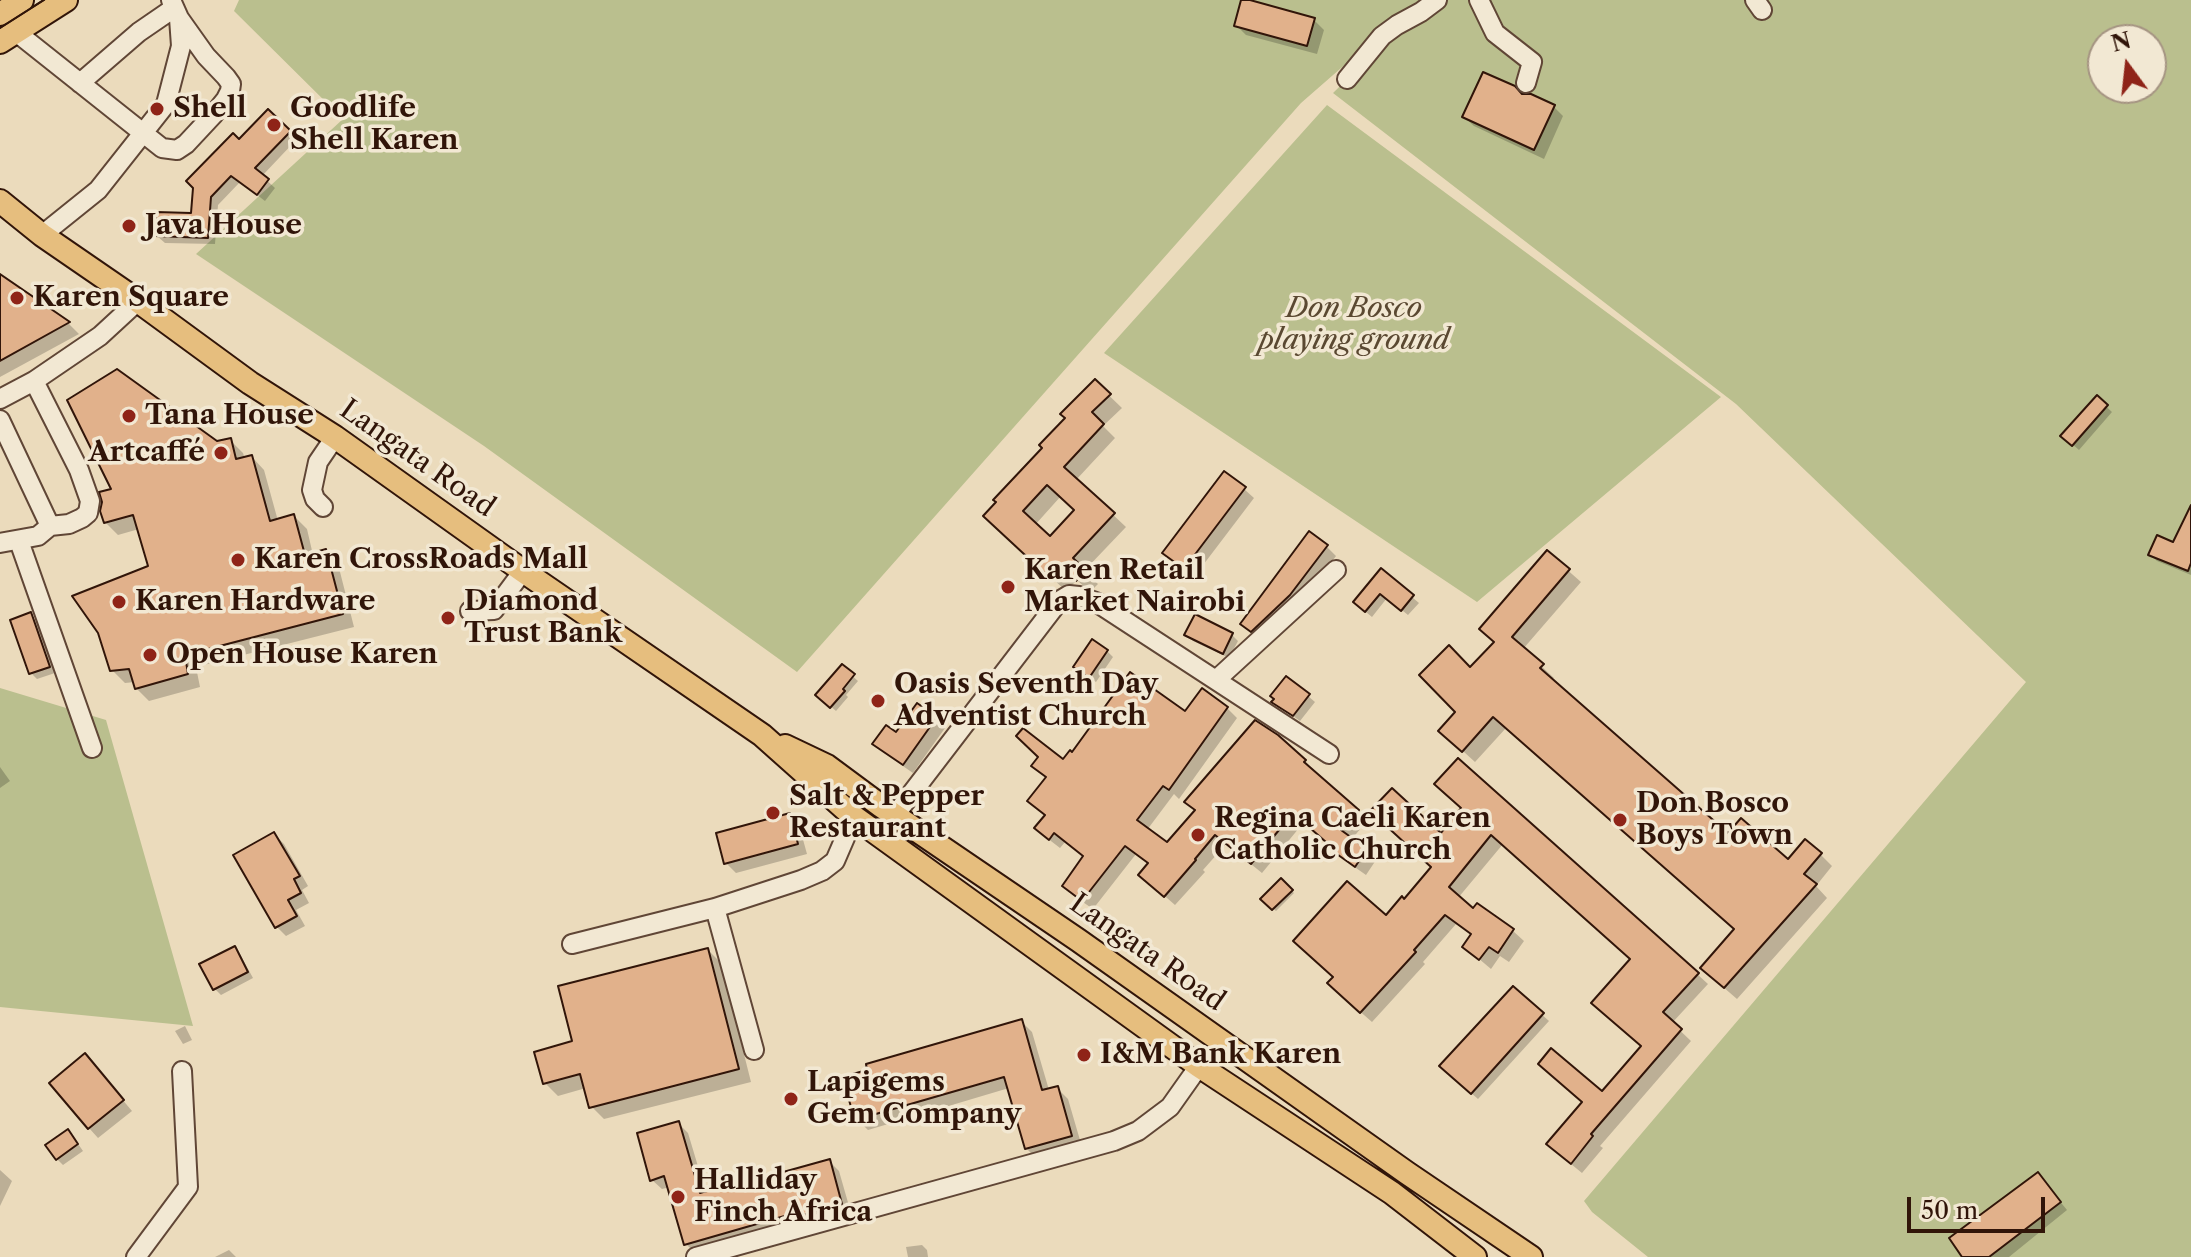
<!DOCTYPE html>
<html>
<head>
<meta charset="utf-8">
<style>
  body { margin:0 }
  #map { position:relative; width:2191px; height:1257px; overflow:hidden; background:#ebdbbc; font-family:"Libre Caslon Text",serif }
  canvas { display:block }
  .north { position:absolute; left:2087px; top:24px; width:80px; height:80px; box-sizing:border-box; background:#f2e8d3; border:2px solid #a59482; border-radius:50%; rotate:345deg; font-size:22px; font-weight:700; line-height:32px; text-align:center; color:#311509 }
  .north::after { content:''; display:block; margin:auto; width:28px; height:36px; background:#8f2418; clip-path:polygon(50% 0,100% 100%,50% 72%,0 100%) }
  .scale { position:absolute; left:1907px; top:1197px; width:138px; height:36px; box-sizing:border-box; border:4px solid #311509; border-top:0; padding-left:10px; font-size:24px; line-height:28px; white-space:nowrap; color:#311509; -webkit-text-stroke:6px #f2e8d3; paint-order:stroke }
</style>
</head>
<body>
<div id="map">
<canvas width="2191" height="1257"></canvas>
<div class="north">N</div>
<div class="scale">50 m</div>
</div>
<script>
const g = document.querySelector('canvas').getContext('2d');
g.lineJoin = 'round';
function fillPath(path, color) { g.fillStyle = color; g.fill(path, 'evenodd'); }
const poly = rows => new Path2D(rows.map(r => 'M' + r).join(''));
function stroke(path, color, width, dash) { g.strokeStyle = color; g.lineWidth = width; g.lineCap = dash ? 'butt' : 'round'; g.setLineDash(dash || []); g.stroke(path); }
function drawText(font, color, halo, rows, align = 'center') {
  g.font = font + ' "Libre Caslon Text",serif'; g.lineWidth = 7; g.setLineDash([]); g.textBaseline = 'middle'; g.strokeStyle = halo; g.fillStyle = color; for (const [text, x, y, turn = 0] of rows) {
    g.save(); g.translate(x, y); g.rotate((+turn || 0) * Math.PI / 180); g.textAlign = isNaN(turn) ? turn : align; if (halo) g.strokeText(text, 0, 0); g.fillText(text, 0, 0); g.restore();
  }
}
const green = poly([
  [239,0,1419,0,1301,103,797,672,484,446,196,254,343,119,234,11],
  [1428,0,2191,0,2191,1257,1648,1257,1592,1212,1584,1201,2026,682,1736,404,1333,93],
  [2103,40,2151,40,2151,88,2103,88],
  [1327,105,1721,397,1477,602,1104,353],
  [0,688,106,720,193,1026,0,1007]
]);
const shadow = poly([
  [1314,20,1324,30,1317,54,1246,35,1236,25],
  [1554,107,1563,116,1544,159,1474,126,1464,117],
  [268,112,297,139,262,176,275,188,265,201,240,182,218,205,215,244,165,243,157,236,193,215,239,142],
  [0,277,69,324,79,334,0,377],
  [1095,382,1122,408,1103,426,1115,438,1076,480,1126,527,1084,571,1098,584,1090,592,1077,580,1066,591,998,528,1044,448],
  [1061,496,1076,511,1050,539,1035,525],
  [2097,398,2112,412,2079,450,2063,436],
  [230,440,243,453,245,459,252,457,264,470,278,521,294,516,307,529,313,555,326,551,338,564,354,627,196,667,200,687,149,701,136,688,135,682,125,683,112,670,151,568,139,529,118,535,105,522,217,444],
  [1244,489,1254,498,1194,577,1164,552],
  [2191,514,2191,575,2157,561,2151,555,2174,544],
  [1326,546,1336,556,1300,605,1262,640,1252,633,1243,624],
  [1547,552,1581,582,1523,649,1554,678,1551,680,1728,836,1789,862,1820,854,1832,866,1816,886,1827,898,1737,999,1715,980,1736,930,1506,728,1475,762,1453,742,1458,712,1471,670,1496,642],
  [1381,571,1419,603,1408,615,1387,598,1372,617,1361,608],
  [30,615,37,621,55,673,37,679,31,673],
  [1187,635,1232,635,1238,641,1229,658,1193,641],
  [1107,651,1113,657,1096,682,1081,672],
  [842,667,858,681,846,695,848,697,836,711,818,695],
  [1287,678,1315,702,1300,721,1274,702],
  [1227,708,1237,718,1179,799,1174,794,1147,830,1167,845,1305,761,1314,771,1313,773,1367,821,1351,840,1376,860,1366,875,1346,861,1336,852,1337,850,1304,822,1262,873,1226,844,1203,870,1205,872,1175,905,1151,884,1150,865,1136,854,1093,909,1074,896,1064,886,1085,858,1065,842,1060,848,1047,838,1047,778,1034,766,1063,761,1186,714],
  [936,719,945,728,913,773,884,753,874,744],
  [0,767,10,781,0,788],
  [1463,808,1697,974,1708,984,1672,1023,1691,1041,1600,1146,1603,1148,1582,1173,1560,1155,1602,1094,1643,1047,1632,959,1503,844,1458,898,1473,911,1477,905,1513,931,1524,941,1509,962,1500,956,1491,969,1465,947,1473,936,1456,924,1423,962,1425,964,1372,1022,1340,994,1386,918,1405,902,1433,867,1442,836],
  [790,815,799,825,807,854,736,873,726,863],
  [274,834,284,844,308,886,302,890,309,903,296,910,305,926,286,936,277,927],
  [1281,881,1294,893,1276,911,1263,899],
  [234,948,240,954,253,978,221,995,215,989],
  [708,950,721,963,751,1082,604,1119,591,1106,586,1088,558,1096,545,1083,574,1042],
  [1513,989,1549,1021,1478,1099,1447,1072],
  [1021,1021,1032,1032,1049,1090,1057,1088,1068,1099,1082,1147,1037,1159,1026,1148,1009,1088,868,1130,857,1119,870,1072],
  [185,1026,192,1040,183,1044,175,1031],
  [94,1066,132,1111,98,1138,89,1128],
  [679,1124,688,1133,706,1193,759,1181,829,1161,839,1171,851,1213,695,1253,686,1244,670,1187,662,1189,652,1180],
  [74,1138,83,1151,63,1165,57,1159],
  [0,1170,12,1181,0,1206],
  [2045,1183,2067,1210,2009,1257,1964,1257],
  [922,1245,927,1250,928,1257,908,1257,906,1247],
  [229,1250,236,1257,215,1257]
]);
const building = poly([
  [1241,0,1250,0,1315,18,1307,46,1234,26,1241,0],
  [1483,72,1515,86,1522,94,1531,94,1555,105,1534,150,1462,117,1483,72],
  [268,109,291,131,255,168,269,179,257,195,231,176,211,197,208,238,155,236,156,212,191,213,193,188,186,181,233,133,239,139,268,109],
  [0,274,70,322,0,361,0,274],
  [117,369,217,441,231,438,236,459,252,455,270,521,294,514,305,555,326,549,343,614,185,655,188,674,135,689,129,669,110,671,98,633,72,596,148,566,133,515,104,523,100,511,102,502,99,492,111,489,67,400,117,369],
  [1095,379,1111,394,1092,412,1104,424,1064,467,1115,513,1073,558,1086,570,1076,581,1063,569,1052,580,983,516,996,502,993,500,1042,448,1039,445,1065,418,1060,414,1095,379],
  [1047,485,1074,510,1050,536,1023,511,1047,485],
  [2097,395,2108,405,2072,446,2060,436,2097,395],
  [1224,471,1246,487,1184,569,1162,553,1224,471],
  [2191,505,2191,563,2188,571,2148,555,2157,535,2173,542,2191,505],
  [1309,531,1328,545,1290,595,1251,632,1240,624,1309,531],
  [1547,550,1570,569,1512,637,1544,664,1540,668,1728,833,1741,818,1788,859,1805,839,1822,853,1804,874,1817,884,1724,988,1700,968,1734,929,1493,717,1462,752,1438,731,1455,712,1419,675,1449,645,1470,667,1494,642,1479,629,1547,550],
  [1381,568,1414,595,1401,611,1380,594,1365,612,1353,602,1381,568],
  [31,612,50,667,29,674,10,620,31,612],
  [1195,614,1233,633,1223,654,1184,635,1195,614],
  [1092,639,1108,650,1089,678,1073,667,1092,639],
  [842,664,855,674,843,689,845,691,830,708,815,695,842,664],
  [1130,672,1185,711,1202,688,1228,707,1169,790,1163,786,1137,820,1167,842,1195,810,1184,802,1255,720,1278,735,1306,760,1304,762,1359,810,1341,830,1367,849,1355,867,1334,852,1335,850,1293,813,1251,864,1215,835,1195,859,1196,860,1164,897,1138,875,1148,863,1125,846,1082,901,1062,886,1083,856,1054,833,1049,840,1034,828,1045,815,1027,801,1046,777,1031,766,1038,757,1016,736,1023,728,1063,759,1070,750,1072,752,1130,672],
  [1286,676,1310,694,1293,716,1271,702,1274,699,1270,696,1286,676],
  [917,703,937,717,903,765,872,744,886,725,896,732,917,703],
  [1458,758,1699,973,1663,1012,1682,1029,1591,1134,1593,1136,1571,1164,1546,1144,1582,1102,1538,1064,1551,1048,1602,1091,1641,1046,1591,1003,1630,959,1491,835,1449,887,1473,908,1477,903,1514,929,1498,953,1489,947,1479,960,1462,947,1471,934,1445,915,1414,950,1416,952,1360,1013,1327,983,1333,977,1293,941,1347,881,1386,915,1402,896,1404,899,1431,867,1370,811,1392,788,1441,833,1461,808,1434,784,1458,758],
  [790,813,798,844,724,864,716,833,790,813],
  [274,832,300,876,294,879,301,893,288,900,297,916,275,928,233,855,274,832],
  [1281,878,1293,890,1272,910,1260,899,1281,878],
  [235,946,248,972,213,990,199,964,235,946],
  [708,948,739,1069,589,1108,580,1074,543,1084,534,1052,572,1041,558,986,708,948],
  [1513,986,1544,1013,1471,1094,1439,1066,1513,986],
  [1022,1019,1042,1090,1058,1086,1072,1136,1025,1149,1004,1077,855,1120,842,1077,867,1070,866,1064,1022,1019],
  [85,1053,124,1100,88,1129,49,1083,85,1053],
  [679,1121,700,1193,757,1176,758,1179,830,1159,842,1204,796,1217,795,1213,684,1245,664,1176,650,1181,637,1133,679,1121],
  [68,1129,78,1144,56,1160,45,1145,68,1129],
  [2038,1172,2061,1202,1989,1257,1962,1257,1949,1238,2038,1172]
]);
const minor = poly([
  [1479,0,1495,33,1532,62,1526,83],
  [1755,0,1762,10],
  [16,32,162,148,177,150,186,144,214,114,226,99,230,91,231,84,226,77,206,56,179,18],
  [1347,79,1382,36,1397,25,1421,12,1437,0],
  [80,83,139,32,174,8],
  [42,235,98,190,166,104,181,46,179,18,171,0],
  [0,399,34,381,100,336,138,301],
  [0,420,50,526,69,524,82,518,88,513,90,501,79,470,34,381],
  [323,507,315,499,312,490,318,462,335,437],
  [19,541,92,748],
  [0,543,38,536,50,526],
  [470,611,494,610,523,571],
  [1216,680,1336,570],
  [895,815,1059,601,1069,595,1079,596,1096,602,1329,754],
  [715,908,754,1050],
  [572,944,715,908,801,880,822,871,835,861,854,817],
  [136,1257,188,1187,182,1071],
  [696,1257,1114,1141,1138,1131,1170,1107,1199,1066]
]);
const major = poly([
  [0,14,22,0],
  [0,42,66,0],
  [0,201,42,235,138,301,250,383,335,437,523,571,762,735,854,817,1199,1066,1392,1193,1475,1257],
  [785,746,827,766,881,806,1078,940,1407,1173,1531,1257]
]);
const tram = poly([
  [0,28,44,0]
]);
const markers = [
  [157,109,8,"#8f2418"],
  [274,125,8,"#8f2418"],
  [129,226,8,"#8f2418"],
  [17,298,8,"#8f2418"],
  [129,416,8,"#8f2418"],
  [221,453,8,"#8f2418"],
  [238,560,8,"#8f2418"],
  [1008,587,8,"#8f2418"],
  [119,602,8,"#8f2418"],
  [448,618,8,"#8f2418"],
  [150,655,8,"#8f2418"],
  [878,701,8,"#8f2418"],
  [773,813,8,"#8f2418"],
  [1620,820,8,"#8f2418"],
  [1198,835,8,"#8f2418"],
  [1084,1055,8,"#8f2418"],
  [791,1099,8,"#8f2418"],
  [678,1197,8,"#8f2418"]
];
const poiNames = [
  ["Shell",173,109],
  ["Goodlife",290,109],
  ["Shell Karen",290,141],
  ["Java House",145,226],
  ["Karen Square",33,298],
  ["Tana House",145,416],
  ["Artcaffé",205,453,"right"],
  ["Karen CrossRoads Mall",254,560],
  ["Karen Retail",1024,571],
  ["Market Nairobi",1024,603],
  ["Karen Hardware",135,602],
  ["Diamond",464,602],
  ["Trust Bank",464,634],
  ["Open House Karen",166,655],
  ["Oasis Seventh Day",894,685],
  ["Adventist Church",894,717],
  ["Salt & Pepper",789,797],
  ["Restaurant",789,829],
  ["Don Bosco",1636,804],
  ["Boys Town",1636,836],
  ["Regina Caeli Karen",1214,819],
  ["Catholic Church",1214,851],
  ["I&M Bank Karen",1100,1055],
  ["Lapigems",807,1083],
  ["Gem Company",807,1115],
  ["Halliday",694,1181],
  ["Finch Africa",694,1213]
];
const parkNames = [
  ["Don Bosco",1354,309],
  ["playing ground",1354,341]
];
const streetNames = [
  ["Langata Road",417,459,35],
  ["Langata Road",1147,953,35]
];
fillPath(green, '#babf8e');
fillPath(shadow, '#0003');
fillPath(building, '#e1b18b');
stroke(building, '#311509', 2);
stroke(minor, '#604636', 22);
stroke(major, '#311509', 26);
stroke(minor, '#f2e8d3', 18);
stroke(major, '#e6be7e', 22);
stroke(tram, '#311509', 2);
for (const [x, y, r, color] of markers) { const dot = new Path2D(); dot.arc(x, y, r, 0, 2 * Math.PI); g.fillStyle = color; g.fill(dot); stroke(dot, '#f2e8d3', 3); }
drawText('bold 28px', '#311509', '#f2e8d3', poiNames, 'left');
drawText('italic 28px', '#5a4831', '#f2e8d3', parkNames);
drawText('28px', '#311509', '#f2e8d3', streetNames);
</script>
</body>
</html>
